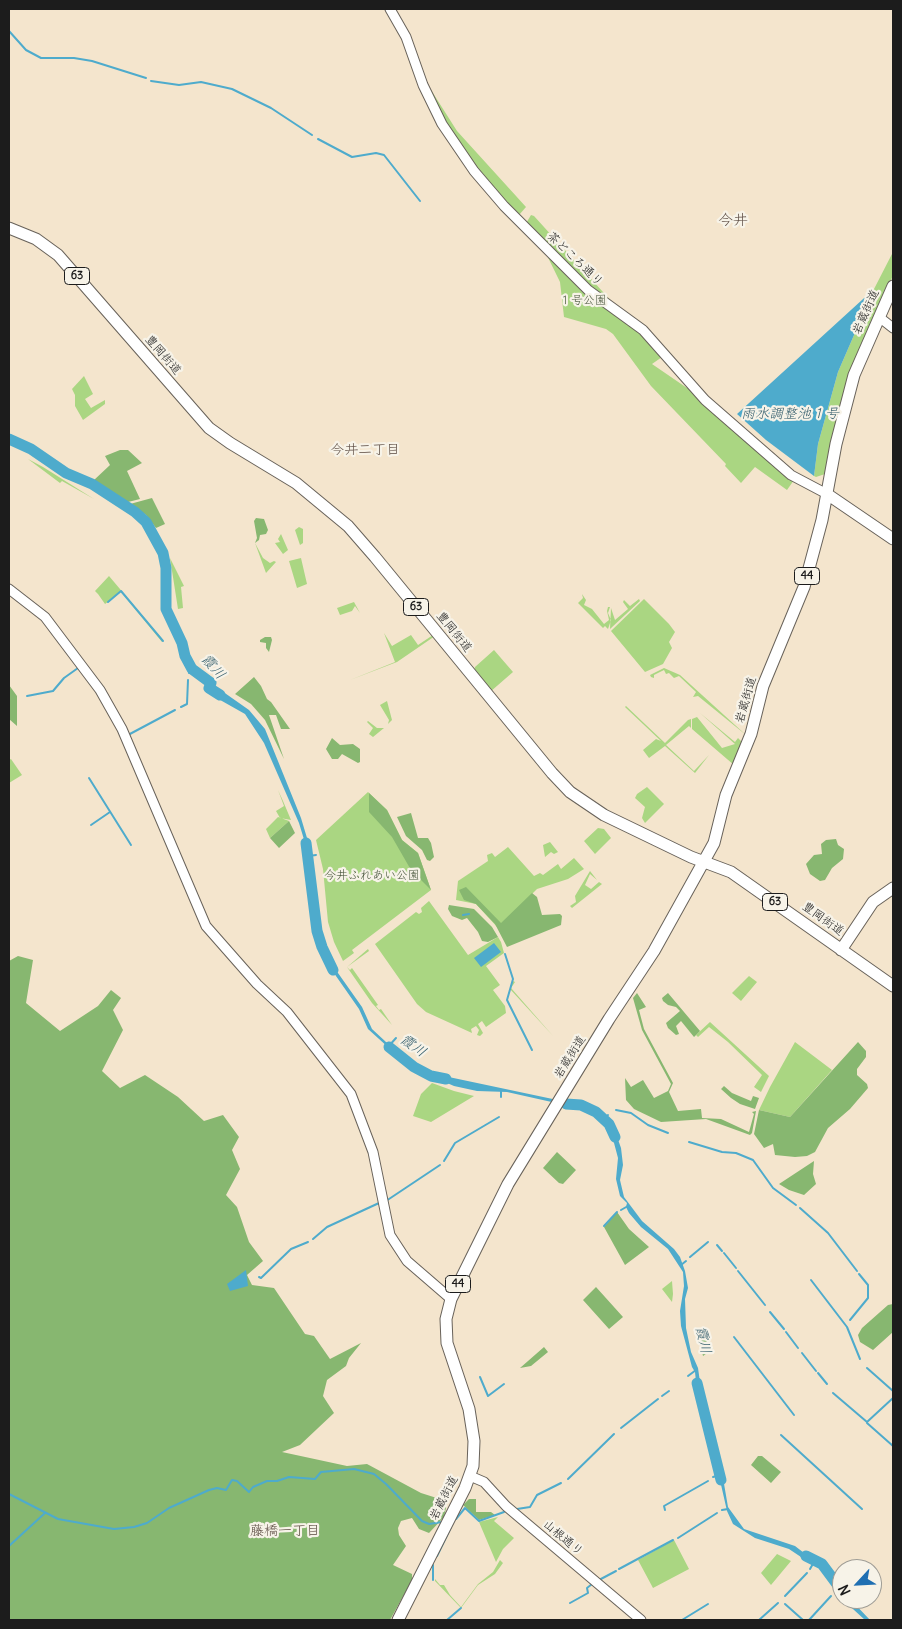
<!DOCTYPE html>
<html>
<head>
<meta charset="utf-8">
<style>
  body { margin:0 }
  #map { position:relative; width:902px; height:1629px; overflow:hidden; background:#f4e5cd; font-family:Delius,sans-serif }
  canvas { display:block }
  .frame { position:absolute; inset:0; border:10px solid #1c1c1c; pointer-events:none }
  .north { position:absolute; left:832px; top:1559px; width:50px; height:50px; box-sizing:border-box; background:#f7f3e8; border:1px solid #9f9d96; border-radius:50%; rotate:245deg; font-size:14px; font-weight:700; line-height:20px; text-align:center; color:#1c1c1c }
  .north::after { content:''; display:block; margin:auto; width:18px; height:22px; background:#1f6fb2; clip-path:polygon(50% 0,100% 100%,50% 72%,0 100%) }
</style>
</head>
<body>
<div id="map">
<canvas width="902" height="1629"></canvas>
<div class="frame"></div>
<div class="north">N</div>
</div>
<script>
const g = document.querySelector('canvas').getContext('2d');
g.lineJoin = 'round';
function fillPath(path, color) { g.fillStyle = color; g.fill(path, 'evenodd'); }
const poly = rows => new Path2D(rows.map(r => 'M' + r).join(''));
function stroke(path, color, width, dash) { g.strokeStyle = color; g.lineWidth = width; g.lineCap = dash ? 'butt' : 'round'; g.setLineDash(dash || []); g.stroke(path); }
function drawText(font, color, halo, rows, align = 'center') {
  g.font = font + ' Delius,"Klee One",sans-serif'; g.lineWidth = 4.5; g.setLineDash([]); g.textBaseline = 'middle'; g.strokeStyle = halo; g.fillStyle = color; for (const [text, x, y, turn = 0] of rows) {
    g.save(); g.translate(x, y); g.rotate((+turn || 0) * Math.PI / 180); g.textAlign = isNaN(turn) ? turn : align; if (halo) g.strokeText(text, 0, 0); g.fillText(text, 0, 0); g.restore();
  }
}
const green = poly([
  [428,89,431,90,457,131,526,207,519,215,481,178,446,128],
  [531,215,534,216,662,357,652,364,687,388,688,386,728,426,794,480,787,490,755,467,741,483,725,466,726,464,651,386,613,334,606,329,564,317,560,282,539,239,525,225],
  [893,252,893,275,841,407,830,445,825,474,816,477,814,476,818,444,838,372,874,289],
  [84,376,93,394,85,399,91,408,105,400,105,404,83,420,75,406,75,395,72,389],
  [28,459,43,467,94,499,62,481,60,483],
  [299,527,303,529,303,543,300,545,295,530],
  [281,534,288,550,283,554,275,543,280,542,278,539],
  [255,543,263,558,270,563,274,561,276,562,266,573],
  [170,558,184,586,181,587,183,608,178,609],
  [301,558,307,584,297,588,289,561],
  [109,576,163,640,162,642,121,592,105,604,98,594,95,591],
  [582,594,586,600,584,605,592,609,604,624,609,620,607,611,608,607,610,607,608,613,611,620,608,629,605,626,603,628,578,603,583,598],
  [639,599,640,601,610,629,611,608,615,620,628,609,623,602,624,600,630,606],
  [644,599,669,624,675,632,669,642,672,648,663,664,645,672,611,631],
  [354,602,360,613,355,606,352,611,340,615,337,608],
  [384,633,392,646,411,635,418,645,433,635,435,636,397,662,350,680,395,662],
  [494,650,513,672,490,692,474,671,475,667],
  [664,668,680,675,746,735,698,696,693,697,696,692,679,676,674,678,669,673,666,674,664,670,654,675,654,678,651,677,650,675],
  [387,701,392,720,388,724,389,720,380,705],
  [626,706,665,743,688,720,691,719,691,728,689,726,666,745,694,771,709,755,695,773,665,746,649,758,643,750,656,739,661,741,625,707],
  [700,713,735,742,738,738,743,743,734,765,692,729,692,719,697,717,722,748,735,744],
  [368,721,377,728,384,728,373,737,369,734,373,728,367,722],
  [11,759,22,775,9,783,9,760],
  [647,787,664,804,645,823,642,818,645,807,635,798,637,794],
  [278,790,283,801,291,820,280,818,276,811,284,806],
  [368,792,387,810,402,840,418,853,431,890,352,950,354,953,343,961,334,942,328,922,323,869,316,840],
  [278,817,289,821,270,838,266,829],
  [598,828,604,829,611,838,595,854,584,841],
  [550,842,558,852,554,854,551,852,545,857,543,845],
  [508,847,534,876,540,873,543,875,558,864,561,869,574,858,584,869,568,879,537,889,498,928,476,904,456,900,458,881,488,861,487,855,492,853,495,857],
  [590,871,597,880,590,874,585,885,591,889,599,882,602,884,572,908,570,906,576,902,575,896],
  [429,901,468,955,498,937,501,942,504,953,486,966,500,985,493,990,505,1006,506,1013,486,1027,482,1021,478,1024,483,1033,480,1036,477,1035,479,1030,476,1026,471,1029,472,1033,426,1012,417,1004,375,944,416,912,419,914,422,912,421,908],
  [368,949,369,951,347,967,350,970,352,968,378,1005,376,1006,379,1010,381,1009,392,1025,372,1003,347,967],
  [749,976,757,982,741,1001,732,993],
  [513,981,515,982,511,988,553,1036,510,989],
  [710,1022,769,1076,761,1092,754,1087,762,1075,728,1042,709,1027,698,1037,696,1035],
  [795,1042,832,1070,790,1117,759,1110,770,1087],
  [432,1083,454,1091,474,1096,431,1122,413,1116,421,1094],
  [672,1281,673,1294,672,1302,662,1289],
  [498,1517,494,1521,514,1538,503,1549,496,1562,479,1522],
  [674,1540,689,1569,653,1588,638,1560],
  [777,1554,791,1561,771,1585,761,1573],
  [500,1560,503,1563,495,1574,478,1585,461,1608,435,1581,435,1579,440,1585,444,1585,450,1595,461,1607,478,1584,493,1572]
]);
const forest = poly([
  [120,450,128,450,142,463,127,471,140,499,128,502,93,481,110,465,105,456],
  [152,498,165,524,156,528,146,515,130,504],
  [256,518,264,519,268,530,266,534,260,535,259,540,255,543,257,538,254,521],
  [265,637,271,637,272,640,269,652,266,648,266,643,260,642,260,640],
  [254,677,261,686,267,699,271,702,290,729,281,729,276,715,269,715,284,759,265,720,251,704,235,694],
  [9,685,17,696,17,726,9,719],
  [332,738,340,745,353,744,360,749,360,762,358,763,342,754,338,759,332,759,326,749],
  [369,793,387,810,402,840,418,853,431,890,411,870,392,837,369,812],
  [411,813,418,838,428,838,431,843,434,857,430,861,427,860,422,850,406,836,397,817],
  [289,821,295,833,279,848,270,838],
  [836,839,838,845,844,849,843,859,832,868,825,880,820,881,810,874,806,864,814,855,822,854,821,844,826,840],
  [466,887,501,923,532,893,537,897,542,915,560,914,562,916,561,925,507,947,495,924,476,904,464,900,459,890],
  [449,905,474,909,492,927,498,937,488,942,482,941,478,932,467,918,462,920,452,916,448,909],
  [18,956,33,960,26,1003,60,1031,98,1006,111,990,121,998,113,1010,123,1030,102,1071,120,1088,145,1075,178,1097,204,1121,223,1115,239,1137,232,1150,240,1169,226,1195,237,1207,249,1242,263,1261,247,1275,252,1285,274,1288,305,1334,314,1336,330,1359,361,1343,349,1358,346,1366,327,1380,323,1396,334,1413,300,1445,282,1452,347,1466,367,1464,421,1493,443,1500,446,1508,444,1517,429,1533,419,1529,412,1518,401,1521,398,1528,399,1535,406,1546,393,1565,412,1574,412,1580,390,1620,9,1620,9,961],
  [637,993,646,1007,639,1010,644,1029,673,1083,669,1092,678,1111,701,1109,702,1118,721,1119,749,1132,754,1114,752,1112,756,1111,752,1133,750,1135,706,1119,661,1122,634,1109,626,1100,625,1078,631,1087,643,1080,654,1098,668,1091,671,1084,642,1030,633,998],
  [668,993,700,1031,694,1037,681,1021,676,1026,679,1034,676,1035,668,1028,666,1023,680,1011,676,1007,668,1005,663,1001,662,998],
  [858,1042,866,1051,866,1057,857,1069,857,1075,867,1084,868,1088,850,1109,828,1128,815,1152,807,1156,795,1157,775,1155,773,1144,764,1148,754,1134,759,1110,790,1117],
  [724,1086,732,1093,751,1101,753,1096,759,1098,755,1109,740,1104,731,1098,721,1089],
  [557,1152,576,1170,563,1184,559,1183,543,1168],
  [814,1161,813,1174,816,1184,804,1195,789,1190,779,1184],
  [617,1212,629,1229,649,1247,625,1265,604,1227],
  [596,1287,623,1317,609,1329,583,1300],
  [893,1304,893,1332,873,1350,860,1342,858,1335,862,1328,888,1305],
  [701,1333,703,1336,706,1333,710,1338,707,1341,713,1349,703,1356,698,1335],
  [544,1347,548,1352,531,1366,520,1368],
  [758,1456,762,1456,781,1472,771,1483,751,1465],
  [469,1499,476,1499,476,1512,491,1512,495,1515,479,1520,463,1505]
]);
const water = poly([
  [874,289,838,372,818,444,814,476,766,440,737,414],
  [212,684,249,710,265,729,301,818,307,838,309,856,299,823,264,743,245,714,206,692],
  [494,943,501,952,481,967,474,958],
  [326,956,362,1007,372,1029,400,1055,400,1058,368,1029,359,1009,329,966],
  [431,1076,444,1076,581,1105,565,1105,507,1092,477,1091,454,1086],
  [609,1124,615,1131,621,1148,623,1165,620,1180,624,1197,642,1221,674,1249,680,1257,685,1271,688,1288,685,1299,686,1328,691,1352,698,1368,702,1396,697,1391,695,1372,692,1367,681,1326,680,1311,684,1286,683,1272,668,1249,641,1227,629,1213,626,1207,627,1203,620,1196,616,1179,618,1158],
  [246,1270,248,1286,230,1291,227,1284],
  [717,1467,723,1478,728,1507,744,1529,795,1546,817,1563,807,1561,789,1549,755,1538,733,1524,727,1511],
  [842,1599,851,1600,870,1620,865,1620]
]);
const stream = poly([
  [9,31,26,50,41,58,74,58,92,61,146,78],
  [151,81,179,85,201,82,232,89,271,108,312,135],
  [318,139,352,157,376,153,384,155,420,201],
  [108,602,121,591,163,641],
  [189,673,190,666],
  [27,696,53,691,64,678,78,668],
  [181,707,187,704,188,680],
  [128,735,175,710],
  [89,778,131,845],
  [91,825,110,812],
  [309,856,316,855],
  [463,915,469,914],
  [505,954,513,979,507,1000,532,1050],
  [388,1047,396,1038],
  [501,1097,501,1090],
  [616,1110,631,1113,648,1125,668,1133],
  [604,1118,608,1115],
  [689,1142,722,1152,736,1153,753,1160,773,1188,796,1205],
  [444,1161,455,1143,499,1117],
  [386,1201,440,1165],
  [800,1208,828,1233,857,1271],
  [621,1210,628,1206],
  [604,1226,617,1212],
  [313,1239,327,1227,379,1203],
  [717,1245,722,1251],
  [724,1253,736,1268],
  [690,1257,708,1242],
  [681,1265,686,1261],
  [738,1271,765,1305],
  [259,1277,261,1278,291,1249,308,1242],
  [811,1280,847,1327,860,1359],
  [770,1312,784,1329],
  [850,1320,868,1298,868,1285,859,1274],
  [786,1332,798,1348],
  [734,1337,794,1415],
  [802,1353,816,1371],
  [867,1368,893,1391],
  [818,1373,827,1384],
  [688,1376,696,1370],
  [480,1377,488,1396,504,1384],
  [833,1393,867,1422,893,1398],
  [662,1396,669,1391],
  [867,1423,893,1446],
  [621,1428,658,1399],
  [781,1435,862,1509],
  [713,1477,720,1475],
  [568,1479,614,1434],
  [9,1494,58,1519,114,1529,134,1527,147,1523,169,1508,209,1490,217,1488,226,1490,232,1480,237,1481,249,1492,253,1487,267,1481,277,1481,289,1477,315,1479,321,1472,354,1469,374,1474,386,1484,422,1521,429,1524,442,1522],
  [517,1509,530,1507,537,1495,561,1483],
  [665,1510,664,1506,708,1481],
  [722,1510,728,1509],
  [456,1519,465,1508,479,1521,504,1512],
  [678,1538,717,1513],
  [9,1546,45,1513],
  [437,1556,451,1527],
  [619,1569,673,1540],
  [810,1569,814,1562],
  [433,1580,433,1565],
  [599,1580,616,1571],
  [785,1596,807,1573],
  [570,1603,588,1593,587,1588,592,1584],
  [785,1604,803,1620],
  [447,1620,461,1608],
  [682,1620,708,1604],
  [759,1620,778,1603],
  [809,1620,831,1596]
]);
const river = poly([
  [9,439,31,449,66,473,92,484,135,512,146,522,163,553,166,568,166,609,182,643,185,656,192,669,211,683,209,688,220,695],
  [306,843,317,931,322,947,333,970],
  [389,1047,414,1067,431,1076,446,1079],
  [566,1104,581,1105,596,1112,609,1124,615,1137],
  [697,1383,721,1480],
  [806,1556,822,1564,842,1591]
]);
const minor = poly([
  [390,9,406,37,423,85,442,124,474,171,504,206,588,290,643,330,705,400,791,475,827,494],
  [879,317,893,328],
  [9,589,45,617,100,690,122,729,206,926,257,984,287,1012,351,1094,373,1152,390,1235,407,1261,451,1299],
  [470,1476,484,1482,506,1506,641,1620]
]);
const major = poly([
  [9,228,36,239,58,255,209,428,230,443,296,483,348,526,375,557,552,773,570,792,604,815,691,857,731,872,893,986],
  [827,494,893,539],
  [841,950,873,902,893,888],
  [398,1620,465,1488,473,1466,474,1441,469,1409,447,1343,446,1319,451,1299,508,1184,609,1019,654,951,714,843,726,795,751,734,763,686,804,587,822,520,836,444,854,375,893,286]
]);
const shields = [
  [77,276,25],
  [807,576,25],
  [416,607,25],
  [775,902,25],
  [458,1284,25]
];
const shieldNames = [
  ["63",77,276],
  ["44",807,576],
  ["63",416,607],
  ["63",775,902],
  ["44",458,1284]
];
const streetNames = [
  ["茶どころ通り",575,259,44],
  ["岩蔵街道",866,312,-66],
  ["豊岡街道",163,355,49],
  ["豊岡街道",454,632,51],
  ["岩蔵街道",746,700,-74],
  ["豊岡街道",823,919,36],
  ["岩蔵街道",570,1057,-58],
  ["岩蔵街道",444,1498,-63],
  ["山根通り",563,1538,40]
];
const parkNames = [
  ["１号公園",583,301],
  ["今井ふれあい公園",372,876]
];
const waterNames = [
  ["雨水調整池１号",790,414],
  ["霞川",213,667,48],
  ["霞川",413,1046,35],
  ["霞川",703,1340,77]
];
const neighbourhoodNames = [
  ["今井二丁目",365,450],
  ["藤橋一丁目",285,1531]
];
const quarterNames = [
  ["今井",733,221]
];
fillPath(green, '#aad682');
fillPath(forest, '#87b770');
fillPath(water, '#4eabcc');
stroke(stream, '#4eabcc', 2);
stroke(river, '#4eabcc', 11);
stroke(minor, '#68625a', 11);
stroke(major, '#68625a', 13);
stroke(minor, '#fff', 9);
stroke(major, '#fff', 11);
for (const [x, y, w] of shields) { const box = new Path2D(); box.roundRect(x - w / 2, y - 8.5, w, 17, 4); g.fillStyle = '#f7f3e8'; g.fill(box); stroke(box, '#1c1c1c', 1); }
drawText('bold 11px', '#1c1c1c', null, shieldNames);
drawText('12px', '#1c1c1c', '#f7f3e8', streetNames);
drawText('12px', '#47543b', '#f7f3e8', parkNames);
drawText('italic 14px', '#325c6b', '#f7f3e8', waterNames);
drawText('14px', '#5f4f46', '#f7f3e8', neighbourhoodNames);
drawText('15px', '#5f4f46', '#f7f3e8', quarterNames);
</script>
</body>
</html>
